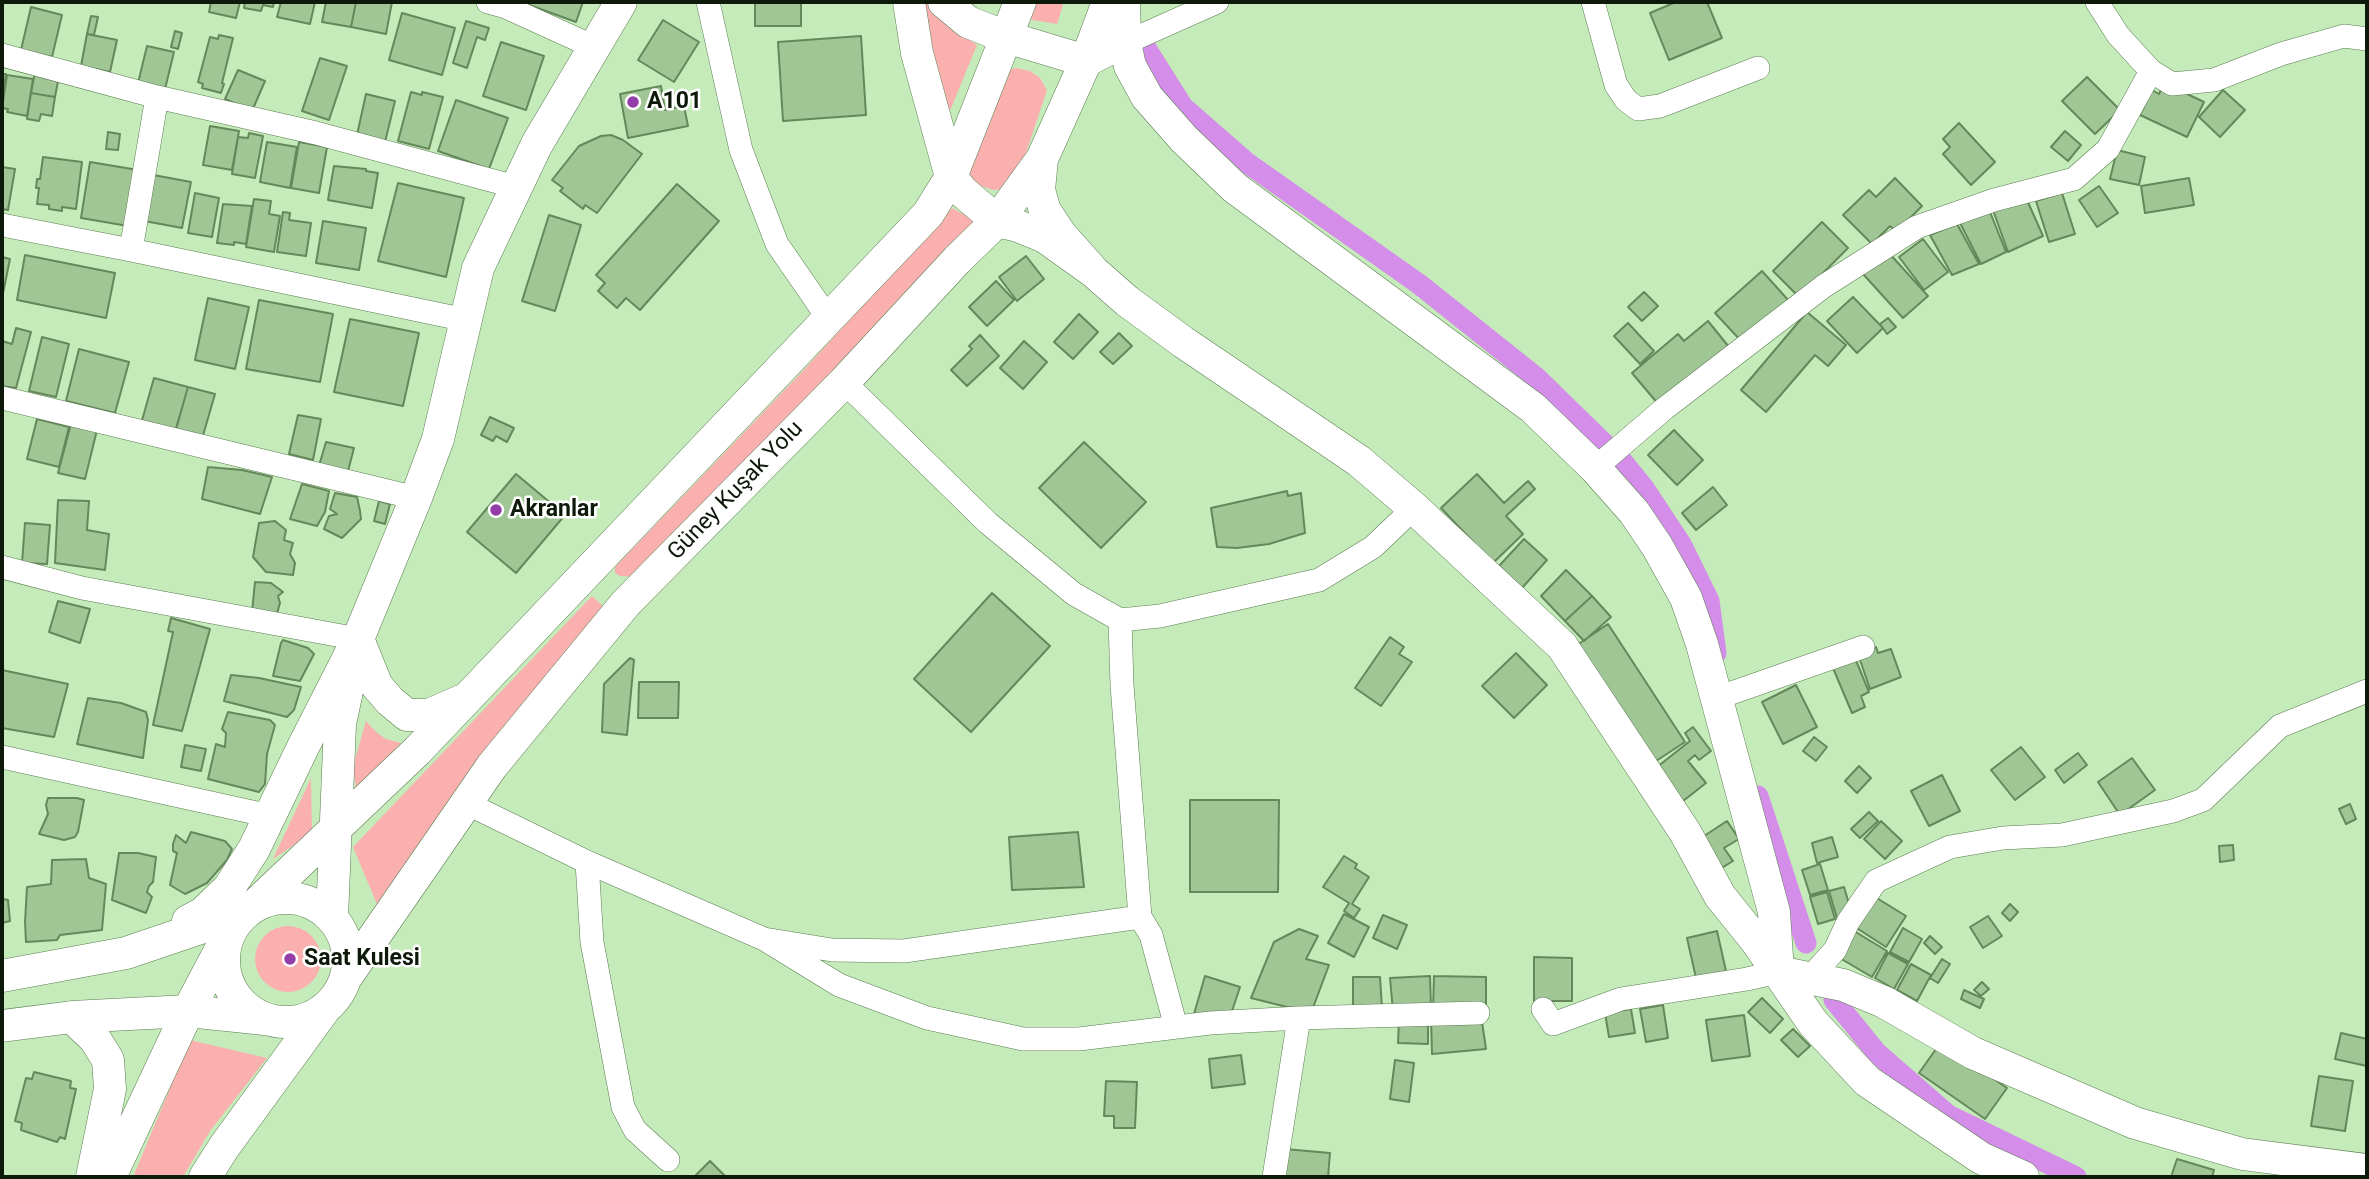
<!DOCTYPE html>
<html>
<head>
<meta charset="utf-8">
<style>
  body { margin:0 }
  #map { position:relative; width:2369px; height:1179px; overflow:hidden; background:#c5ebba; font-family:Roboto,sans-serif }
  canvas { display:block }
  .frame { position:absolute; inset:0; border:4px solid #0d1a09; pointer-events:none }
</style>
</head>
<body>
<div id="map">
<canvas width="2369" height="1179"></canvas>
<div class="frame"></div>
</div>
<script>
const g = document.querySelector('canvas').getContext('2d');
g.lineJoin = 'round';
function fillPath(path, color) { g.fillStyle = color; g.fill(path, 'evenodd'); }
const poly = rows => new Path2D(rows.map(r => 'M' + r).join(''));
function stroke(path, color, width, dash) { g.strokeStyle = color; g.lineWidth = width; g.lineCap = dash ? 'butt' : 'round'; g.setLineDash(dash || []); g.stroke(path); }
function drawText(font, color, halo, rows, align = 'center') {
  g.font = font + ' Roboto,sans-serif'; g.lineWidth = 5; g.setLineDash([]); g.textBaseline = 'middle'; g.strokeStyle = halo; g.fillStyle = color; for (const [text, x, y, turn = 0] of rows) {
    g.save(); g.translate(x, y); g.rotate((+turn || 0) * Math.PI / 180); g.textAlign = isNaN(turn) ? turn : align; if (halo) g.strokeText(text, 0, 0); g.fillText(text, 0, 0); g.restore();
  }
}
const green = poly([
  [914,2,928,2,958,32,977,45,947,118],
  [1027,2,1064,2,1057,24,1021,18],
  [1016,68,1030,71,1040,78,1047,90,1017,180,1004,189,993,190,981,186,969,176,965,167,1000,72],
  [952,208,979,223,638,577,620,576,615,573,615,567,801,373],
  [592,596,604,607,379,909,353,847],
  [366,721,376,732,386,739,401,743,356,789,353,766],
  [311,778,312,833,273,859],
  '255 959a33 33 0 1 1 66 0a33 33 0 1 1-66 0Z',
  [190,1040,267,1058,210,1131,183,1177,133,1177]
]);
const canal = poly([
  [1144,45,1183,107,1246,162,1419,284,1537,378,1623,462,1644,488,1681,544,1709,601,1716,653],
  [1758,796,1806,943],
  [1834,1000,1877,1053,1948,1115,2076,1177]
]);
const building = poly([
  [211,2,240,2,236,18,209,12,211,2],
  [245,2,274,2,273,7,263,5,261,11,244,8,245,2],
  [281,2,315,2,310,24,277,17,281,2],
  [326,2,356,2,351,27,322,22,326,2],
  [356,2,392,2,386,34,351,27,356,2],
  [521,2,583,2,576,22,521,2],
  [755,2,801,2,801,26,755,26,755,2],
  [1676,2,1707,2,1722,38,1669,60,1650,13,1676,2],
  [31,7,62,15,52,57,21,50,31,7],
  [402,13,455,28,442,75,389,60,402,13],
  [91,16,98,17,94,35,87,34,91,16],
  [663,20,699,42,674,82,638,60,663,20],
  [466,21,489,28,485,40,477,37,467,68,453,63,466,21],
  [175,31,182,33,178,49,171,47,175,31],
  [87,34,117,40,110,72,81,66,87,34],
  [219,35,233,38,222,83,224,84,221,93,202,88,203,84,198,82,210,37,218,39,219,35],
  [861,36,866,115,783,121,778,42,861,36],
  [501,42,544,56,526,110,483,96,501,42],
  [147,46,174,52,165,89,138,83,147,46],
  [320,58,347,66,329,120,302,111,320,58],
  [238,70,265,81,252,111,225,99,238,70],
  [35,72,59,76,55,97,31,93,35,72],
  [2,74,6,74,2,99,2,74],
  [7,75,33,79,27,116,7,112,8,109,2,108,7,75],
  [2087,77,2120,110,2095,134,2062,101,2087,77],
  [2164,83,2204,102,2187,137,2140,115,2152,90,2159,94,2164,83],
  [661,86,665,110,684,106,688,126,628,138,620,94,661,86],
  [2223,90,2245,110,2220,137,2199,117,2223,90],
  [411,92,422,95,422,92,443,97,429,149,398,141,411,92],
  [31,93,55,97,52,116,41,114,39,121,27,119,31,93],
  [366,94,395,101,385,142,357,135,366,94],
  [456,100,508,118,489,169,438,151,456,100],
  [1959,123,1995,162,1971,185,1943,154,1950,147,1943,139,1959,123],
  [210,126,239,131,232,170,203,165,210,126],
  [2065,131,2081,145,2068,161,2051,147,2065,131],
  [108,132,120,134,118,150,106,149,108,132],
  [249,133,263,136,255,178,232,174,238,137,248,138,249,133],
  [611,135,623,140,642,154,597,213,585,205,583,209,560,191,563,188,552,180,579,146,601,136,611,135],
  [267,142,297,147,290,188,260,182,267,142],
  [299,142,327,147,319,193,291,188,299,142],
  [2117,150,2145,157,2139,185,2110,179,2117,150],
  [43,157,82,162,76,209,62,207,62,211,49,209,49,205,37,204,39,188,36,188,37,179,40,179,43,157],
  [90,162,138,170,128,226,81,218,90,162],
  [334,166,366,169,366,171,378,173,372,208,328,200,334,166],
  [2,167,15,169,8,210,2,209,2,167],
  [148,174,191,182,182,228,139,220,148,174],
  [1895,178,1922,206,1896,232,1890,226,1872,244,1843,215,1869,190,1876,197,1895,178],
  [2189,178,2194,205,2145,213,2141,186,2189,178],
  [398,183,464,198,446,277,378,261,398,183],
  [677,184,719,221,640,310,626,298,617,308,598,291,605,283,596,275,677,184],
  [2099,186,2118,213,2097,227,2079,200,2099,186],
  [195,193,219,198,212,237,188,233,195,193],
  [2062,193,2075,234,2049,242,2036,201,2062,193],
  [254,199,271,201,269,214,280,216,274,252,246,247,254,199],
  [2027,200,2043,236,2008,252,1993,210,2027,200],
  [223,204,252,206,246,244,234,242,234,245,217,243,223,204],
  [283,212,290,213,289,220,311,223,306,256,277,252,283,212],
  [1990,212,2006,252,1981,264,1960,223,1990,212],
  [549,215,581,225,555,311,522,301,549,215],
  [323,221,366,228,359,270,316,263,323,221],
  [1822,222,1848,248,1799,297,1773,271,1822,222],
  [1957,224,1979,264,1952,275,1930,235,1957,224],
  [1923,239,1948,272,1924,290,1899,257,1923,239],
  [1888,252,1928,296,1903,318,1863,274,1888,252],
  [25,255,115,273,106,318,17,300,25,255],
  [1026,256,1044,279,1017,301,999,277,1026,256],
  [2,257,10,259,2,298,2,257],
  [1762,271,1789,301,1743,343,1715,313,1762,271],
  [996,281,1014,300,987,326,969,307,996,281],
  [1644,292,1658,306,1642,321,1628,307,1644,292],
  [1853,297,1883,328,1857,353,1827,321,1853,297],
  [208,298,249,307,235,369,195,360,208,298],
  [259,300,333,314,320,382,246,369,259,300],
  [1807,312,1846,345,1828,366,1815,355,1766,412,1741,390,1807,312],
  [1079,314,1098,332,1073,359,1054,342,1079,314],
  [1888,318,1896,327,1887,334,1880,324,1888,318],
  [350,319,419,333,403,406,334,392,350,319],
  [1708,321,1729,347,1659,405,1632,373,1678,334,1684,341,1708,321],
  [1628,323,1654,351,1640,364,1614,336,1628,323],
  [16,328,31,332,16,388,2,386,2,341,12,344,16,328],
  [1119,333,1132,346,1113,364,1100,352,1119,333],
  [980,335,999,356,967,386,951,370,972,349,969,346,980,335],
  [42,337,69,344,56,397,29,391,42,337],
  [1024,341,1047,362,1023,389,1000,368,1024,341],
  [79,349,129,362,115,413,66,401,79,349],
  [154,378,188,387,175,433,141,424,154,378],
  [188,387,215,394,202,439,175,432,188,387],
  [298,415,321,419,313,460,289,454,298,415],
  [490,417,514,428,507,442,496,436,493,441,481,435,490,417],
  [37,419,69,427,59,467,27,459,37,419],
  [71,424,97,430,85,479,58,473,71,424],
  [1674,430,1703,460,1677,485,1648,455,1674,430],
  [326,442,354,448,347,475,318,469,326,442],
  [1084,442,1146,502,1101,548,1039,488,1084,442],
  [208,467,242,470,272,477,260,514,202,499,208,467],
  [516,474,565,515,516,573,467,532,516,474],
  [1477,474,1504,503,1528,481,1535,489,1506,516,1523,534,1493,563,1441,508,1477,474],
  [302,484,329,491,325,512,317,526,290,519,302,484],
  [1713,487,1727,505,1696,530,1682,513,1713,487],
  [1287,491,1288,496,1301,493,1305,533,1269,544,1237,548,1217,547,1211,508,1287,491],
  [335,493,357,497,360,511,361,519,342,538,324,529,329,516,337,514,330,509,335,493],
  [58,500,89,501,87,530,109,534,105,570,55,563,58,500],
  [379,501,390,504,385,524,374,521,379,501],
  [275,521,286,530,284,540,293,543,290,554,295,563,293,575,266,572,253,557,259,523,275,521],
  [25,523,50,525,47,564,22,563,25,523],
  [1524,539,1547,560,1522,588,1499,566,1524,539],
  [1566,570,1592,596,1565,621,1541,596,1566,570],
  [255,582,271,583,283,592,278,596,280,603,276,617,252,612,255,582],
  [992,593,1050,646,971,732,914,679,992,593],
  [1592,596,1611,617,1584,641,1565,621,1592,596],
  [58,601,90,609,80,643,49,632,58,601],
  [171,618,210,629,182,731,153,725,173,632,168,631,171,618],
  [1608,624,1685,742,1653,763,1577,645,1608,624],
  [1390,637,1404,647,1399,654,1412,662,1381,706,1355,688,1390,637],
  [283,640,308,648,314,654,300,681,273,676,281,643,283,640],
  [1876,647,1878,653,1891,649,1901,677,1870,689,1858,654,1876,647],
  [1516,653,1547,685,1514,718,1482,686,1516,653],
  [630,658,634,660,627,735,602,732,604,684,630,658],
  [1855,658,1869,692,1861,696,1865,707,1852,713,1833,668,1855,658],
  [2,670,68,684,54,737,2,728,2,670],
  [231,675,259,678,301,687,294,710,287,717,224,701,231,675],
  [639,682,679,682,678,718,638,718,639,682],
  [1796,685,1817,727,1783,744,1762,702,1796,685],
  [88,698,121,703,146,712,148,720,143,758,77,744,88,698],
  [228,712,270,720,275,725,267,754,265,784,259,792,208,779,216,744,225,747,226,733,222,729,228,712],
  [1693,727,1711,751,1699,760,1695,755,1688,761,1706,783,1678,805,1652,771,1690,741,1685,733,1693,727],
  [1814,737,1827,747,1816,761,1803,751,1814,737],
  [185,745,206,749,201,771,181,767,185,745],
  [2021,747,2045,777,2015,800,1991,770,2021,747],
  [2078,753,2087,765,2064,783,2055,770,2078,753],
  [2132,758,2155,790,2120,815,2098,782,2132,758],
  [1859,766,1871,778,1857,793,1845,781,1859,766],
  [1942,775,1960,811,1929,826,1911,791,1942,775],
  [48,798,77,798,84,800,78,832,75,837,64,840,39,834,48,814,46,805,48,798],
  [1190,800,1279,800,1278,892,1190,892,1190,800],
  [2350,804,2356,819,2346,824,2339,809,2350,804],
  [1869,812,1878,821,1860,838,1851,829,1869,812],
  [1727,821,1739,839,1724,848,1733,861,1720,869,1701,838,1727,821],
  [1881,821,1902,841,1885,859,1864,839,1881,821],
  [191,832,225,841,232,849,227,860,207,883,185,894,170,885,177,853,173,851,173,844,176,835,186,843,191,832],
  [1078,832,1084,887,1012,890,1009,837,1078,832],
  [1832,837,1838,857,1817,863,1812,843,1832,837],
  [2233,845,2234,860,2220,862,2219,846,2233,845],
  [119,853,138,853,156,857,153,882,149,886,147,892,152,897,146,913,112,900,119,853],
  [1344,856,1357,864,1355,868,1369,877,1352,904,1360,909,1354,918,1344,911,1349,903,1323,887,1344,856],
  [86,859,89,878,106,884,102,930,60,935,57,940,26,942,25,922,27,887,51,884,52,860,86,859],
  [1820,864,1828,890,1810,895,1802,870,1820,864],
  [2,881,3,899,8,900,10,921,2,923,2,881],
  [1844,887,1852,914,1837,918,1829,891,1844,887],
  [1827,892,1835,919,1818,924,1810,897,1827,892],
  [1875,897,1906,916,1886,947,1855,927,1875,897],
  [2010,904,2018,912,2010,921,2002,913,2010,904],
  [1344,914,1369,927,1354,957,1328,943,1344,914],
  [1383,915,1407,925,1397,949,1373,938,1383,915],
  [1988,916,2002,936,1983,948,1970,927,1988,916],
  [1903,928,1922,939,1909,962,1890,952,1903,928],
  [1299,929,1318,936,1306,959,1329,965,1311,1013,1251,998,1274,942,1299,929],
  [1717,931,1726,971,1696,978,1687,938,1717,931],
  [1854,931,1887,951,1872,977,1838,957,1854,931],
  [1930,936,1942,947,1935,954,1924,943,1930,936],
  [1888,953,1908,964,1894,989,1875,978,1888,953],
  [1534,957,1572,958,1572,1001,1534,1001,1534,957],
  [1942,959,1950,964,1938,983,1930,978,1942,959],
  [1911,964,1931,975,1917,1001,1897,990,1911,964],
  [1205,976,1240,987,1229,1020,1194,1014,1205,976],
  [1430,976,1431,1008,1393,1011,1390,978,1430,976],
  [1434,976,1486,977,1486,1010,1433,1009,1434,976],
  [1353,977,1380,977,1382,1008,1353,1009,1353,977],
  [1982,982,1989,989,1981,996,1974,990,1982,982],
  [1964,990,1984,999,1980,1008,1961,999,1964,990],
  [1762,998,1783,1019,1770,1033,1748,1012,1762,998],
  [1663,1005,1668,1038,1646,1042,1640,1009,1663,1005],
  [1631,1009,1635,1033,1609,1037,1605,1013,1631,1009],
  [1481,1015,1486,1049,1432,1054,1431,1018,1481,1015],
  [1744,1015,1750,1056,1712,1061,1706,1020,1744,1015],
  [1399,1020,1428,1021,1428,1044,1398,1043,1399,1020],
  [1793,1029,1810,1046,1798,1057,1781,1040,1793,1029],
  [2341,1033,2367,1039,2367,1066,2335,1059,2341,1033],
  [1941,1042,2007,1088,1985,1119,1919,1073,1941,1042],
  [1241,1055,1245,1084,1212,1088,1209,1059,1241,1055],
  [1395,1060,1414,1063,1409,1102,1390,1099,1395,1060],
  [34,1072,71,1081,70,1088,76,1089,65,1139,60,1137,57,1142,21,1130,22,1123,15,1121,26,1078,32,1079,34,1072],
  [2319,1076,2353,1081,2345,1131,2311,1126,2319,1076],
  [1106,1081,1137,1082,1135,1128,1114,1128,1114,1116,1104,1116,1106,1081],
  [1285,1149,1330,1153,1328,1177,1282,1177,1285,1149],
  [2177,1159,2214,1170,2212,1177,2171,1177,2177,1159],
  [710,1161,726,1177,694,1177,710,1161]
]);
const street = poly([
  [488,2,506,7,594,47],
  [708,2,741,150,777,244,828,318],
  [1593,2,1616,85,1626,100,1638,109,1660,106,1758,68],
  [2097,2,2118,35,2151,71,2172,84,2214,80,2281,54,2344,36,2367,39],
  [1125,43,1217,2],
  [2,55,157,97,316,133,516,187],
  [2,225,131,250,466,320],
  [131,250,157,97],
  [844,382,988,523,1074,594,1120,620,1160,616,1319,580,1373,547,1414,508],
  [2,398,416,498],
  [1595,468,1664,409,1824,286,1917,227,1994,200,2074,179,2108,149,2151,71],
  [2,567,82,588,358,639],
  [1120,620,1122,685,1140,917,1151,935,1176,1027],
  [1717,698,1863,647],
  [2,757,270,816],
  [466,803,587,862,764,939,832,950,904,951,1140,917],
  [587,862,592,942,623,1107,635,1130,668,1160],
  [764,939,839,985,927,1018,1023,1039,1079,1039,1210,1023,1299,1018,1478,1013],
  [1809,979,1835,950,1848,922,1876,881,1950,847,2003,838,2062,835,2173,811,2203,800,2280,726,2367,691],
  [1543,1009,1553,1024,1621,999,1747,979,1778,972],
  [1274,1177,1299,1018]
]);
const secondary = poly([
  [909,2,917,53,951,177,962,191,997,221,1018,226,1045,237,1094,272,1061,235,1045,211,1039,190,1042,159],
  [944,2,968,22,1006,37,1086,61,1105,51],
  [1124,2,1125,43,1130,66,1147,97,1184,139,1235,188,1533,408,1595,468,1634,512,1657,546,1686,598,1702,644,1774,912,1778,972,1813,1023,1867,1081,1981,1158,2023,1177],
  [1094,272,1127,301,1183,342,1359,461,1414,508,1562,646,1685,832,1720,896,1757,942,1778,972,1843,985,1884,1002,1973,1053,2135,1123,2242,1154,2367,1170],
  [461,701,429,715,407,715,390,701,377,686,358,639,416,498,438,439,478,268,537,144,621,2],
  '224 960a62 62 0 1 1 124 0a62 62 0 1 1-124 0Z',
  [188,921,203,913,229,888,254,849,303,747,358,639,340,724,332,917],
  [2,976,126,953,200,928,255,905,417,751,928,214,951,177,1020,2],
  [347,976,492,766,626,603,844,382,957,260,997,221,1042,159,1086,61,1108,2],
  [72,1017,95,1039,108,1060,110,1089,92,1177],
  [2,1026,72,1017,188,1011,265,1019],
  [110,1177,188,1011,224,943],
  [205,1177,224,1147,324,1010]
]);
const markers = [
  [633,102,7,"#933daa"],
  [496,510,7,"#933daa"],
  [290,959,7,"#933daa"]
];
const poiNames = [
  ["A101",647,102],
  ["Akranlar",510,510],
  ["Saat Kulesi",304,959]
];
const streetNames = [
  ["Güney Kuşak Yolu",736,491,-46]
];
fillPath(green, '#fbb0b0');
stroke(canal, '#d48de8', 21);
fillPath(building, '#a1c696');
stroke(building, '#65885b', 2);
stroke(street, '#5a7d50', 24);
stroke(secondary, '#5a7d50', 33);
stroke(street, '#fff', 23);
stroke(secondary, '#fff', 32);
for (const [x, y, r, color] of markers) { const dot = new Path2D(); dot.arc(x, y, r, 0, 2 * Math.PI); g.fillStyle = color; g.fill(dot); stroke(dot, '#fff', 2.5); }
drawText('bold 23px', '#0d1a09', '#fff', poiNames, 'left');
drawText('23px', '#0d1a09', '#fff', streetNames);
</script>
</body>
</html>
